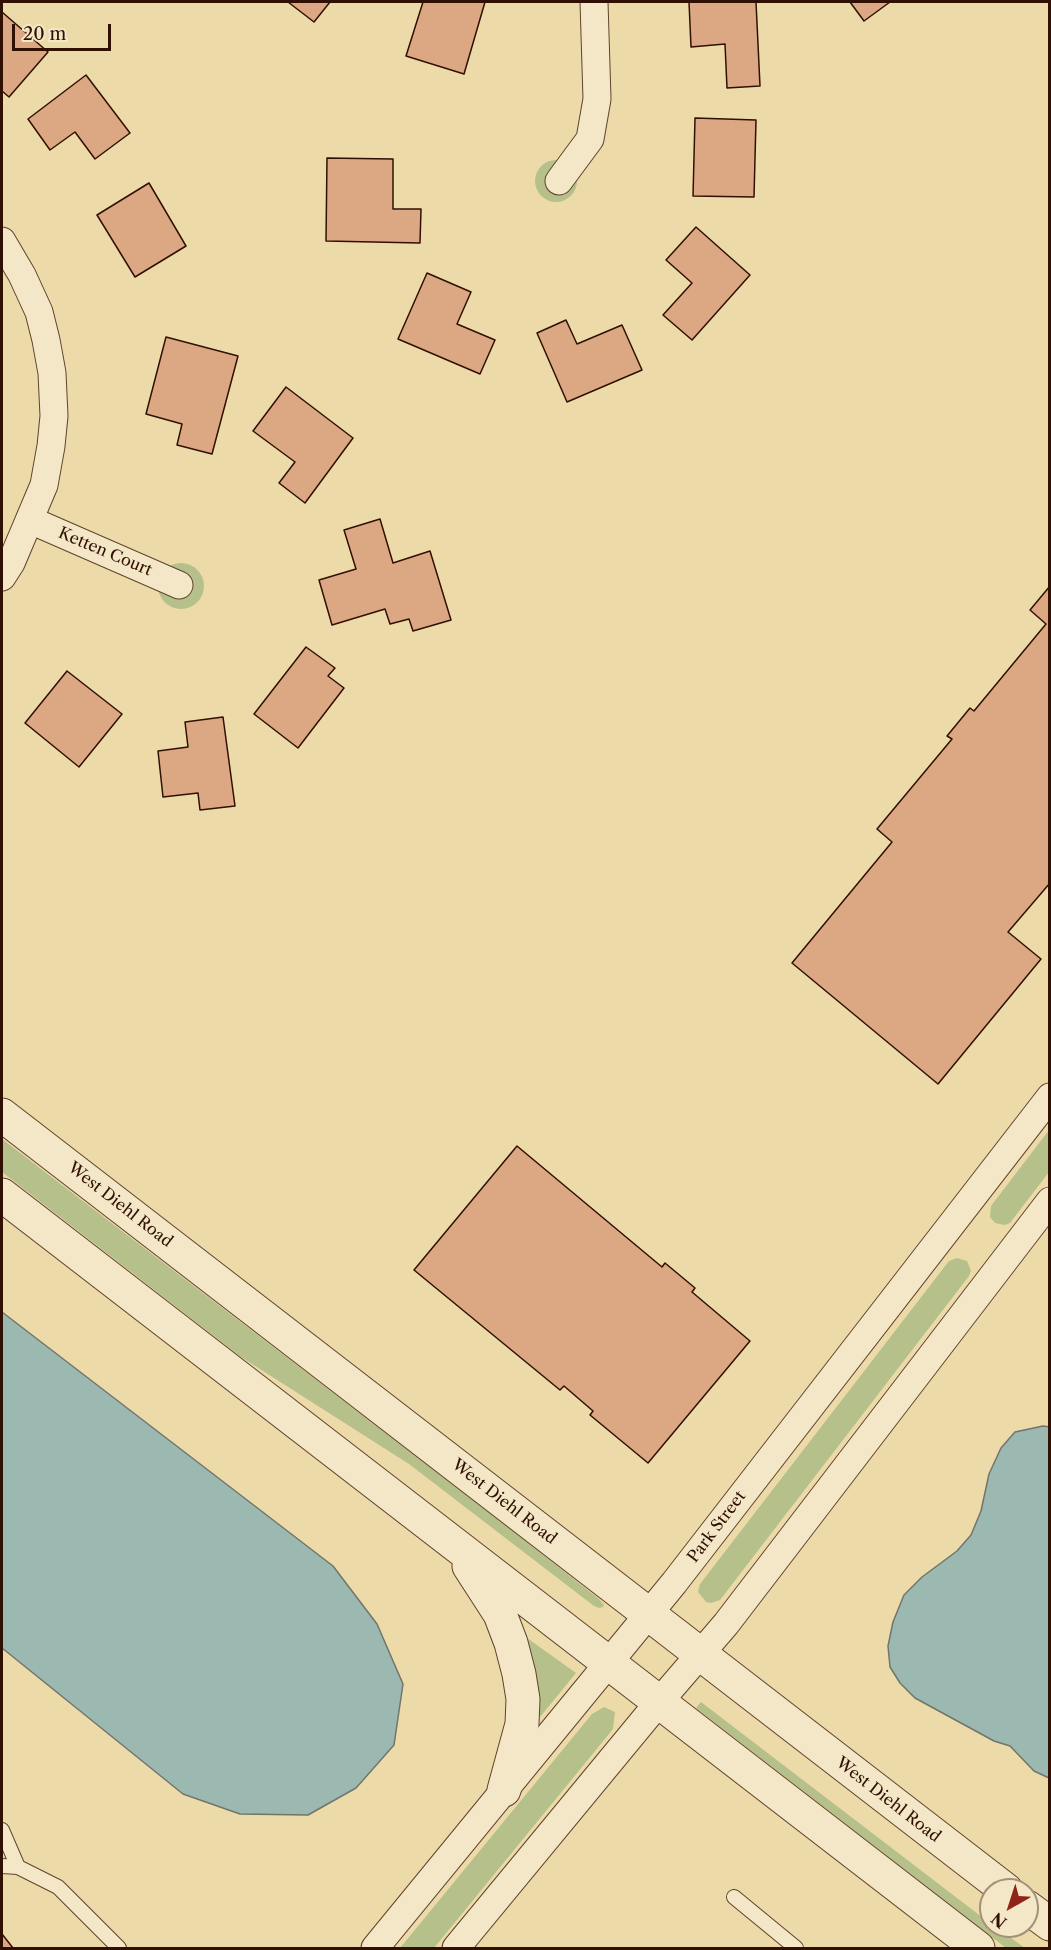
<!DOCTYPE html>
<html>
<head>
<meta charset="utf-8">
<style>
  body { margin:0 }
  #map { position:relative; width:1051px; height:1950px; overflow:hidden; background:#eddaa9; font-family:"Libre Caslon Text",serif }
  canvas { display:block }
  .frame { position:absolute; inset:0; border:3px solid #311004; pointer-events:none }
  .north { position:absolute; left:979px; top:1878px; width:60px; height:60px; box-sizing:border-box; background:#f3e7c7; border:2px solid #a59179; border-radius:50%; rotate:219deg; font-size:16px; font-weight:700; line-height:24px; text-align:center; color:#311004 }
  .north::after { content:''; display:block; margin:auto; width:21px; height:27px; background:#8f2418; clip-path:polygon(50% 0,100% 100%,50% 72%,0 100%) }
  .scale { position:absolute; left:12px; top:24px; width:99px; height:27px; box-sizing:border-box; border:3px solid #311004; border-top:0; padding-left:8px; font-size:18px; line-height:21px; white-space:nowrap; color:#311004; -webkit-text-stroke:4px #f3e7c7; paint-order:stroke }
</style>
</head>
<body>
<div id="map">
<canvas width="1051" height="1950"></canvas>
<div class="frame"></div>
<div class="north">N</div>
<div class="scale">20 m</div>
</div>
<script>
const g = document.querySelector('canvas').getContext('2d');
g.lineJoin = 'round';
function fillPath(path, color) { g.fillStyle = color; g.fill(path, 'evenodd'); }
const poly = rows => new Path2D(rows.map(r => 'M' + r).join(''));
function stroke(path, color, width, dash) { g.strokeStyle = color; g.lineWidth = width; g.lineCap = dash ? 'butt' : 'round'; g.setLineDash(dash || []); g.stroke(path); }
function drawText(font, color, halo, rows, align = 'center') {
  g.font = font + ' "Libre Caslon Text",serif'; g.lineWidth = 5; g.setLineDash([]); g.textBaseline = 'middle'; g.strokeStyle = halo; g.fillStyle = color; for (const [text, x, y, turn = 0] of rows) {
    g.save(); g.translate(x, y); g.rotate((+turn || 0) * Math.PI / 180); g.textAlign = isNaN(turn) ? turn : align; if (halo) g.strokeText(text, 0, 0); g.fillText(text, 0, 0); g.restore();
  }
}
const green = poly([
  '535 181a21 21 0 1 1 42 0a21 21 0 1 1-42 0Z',
  '158 586a23 23 0 1 1 46 0a23 23 0 1 1-46 0Z',
  [1049,1130,1049,1172,1010,1223,1005,1225,995,1223,990,1217,991,1206],
  [2,1139,508,1527,599,1599,604,1605,603,1607,599,1608,594,1606,409,1464,241,1357,2,1172],
  [957,1258,967,1261,971,1271,969,1276,720,1600,711,1603,706,1602,698,1592,700,1584,949,1261],
  [527,1638,576,1673,540,1717],
  [701,1702,991,1924,991,1926,994,1926,1025,1948,1006,1948,696,1708],
  [604,1707,615,1712,613,1729,434,1948,400,1948,592,1714]
]);
const water = poly([
  [2,1312,333,1566,377,1624,403,1684,394,1745,356,1788,308,1815,240,1814,183,1794,2,1648,2,1312],
  [1043,1426,1050,1427,1049,1778,1034,1771,1010,1746,994,1741,915,1698,900,1683,890,1667,888,1646,893,1622,904,1595,922,1577,957,1551,971,1535,981,1511,989,1474,1001,1448,1015,1432,1043,1426]
]);
const building = poly([
  [288,2,330,2,314,22,288,2],
  [423,2,485,2,464,74,406,56,423,2],
  [689,2,756,2,760,86,727,88,725,44,691,47,689,2],
  [850,2,890,2,864,21,850,2],
  [2,12,48,52,9,97,2,91,2,12],
  [86,75,130,133,95,159,75,132,50,150,28,119,86,75],
  [695,118,756,120,754,197,693,196,695,118],
  [327,158,393,159,393,209,421,209,420,243,326,241,327,158],
  [149,183,186,246,135,277,97,215,149,183],
  [696,227,750,275,692,340,663,315,692,283,666,260,696,227],
  [427,273,471,292,457,324,495,340,480,374,398,339,427,273],
  [566,320,577,344,622,325,642,370,567,402,537,333,566,320],
  [166,337,238,356,212,454,177,445,182,424,146,414,166,337],
  [286,387,353,438,305,503,279,483,295,462,253,431,286,387],
  [380,519,393,563,430,551,451,620,413,631,409,619,390,624,385,609,332,625,319,580,356,569,344,530,380,519],
  [1050,586,1050,883,1008,932,1041,959,938,1084,792,963,892,842,877,829,952,739,947,736,970,708,974,711,1046,624,1030,610,1050,586],
  [306,647,335,668,328,676,344,688,298,748,254,714,306,647],
  [67,671,122,714,79,767,25,723,67,671],
  [223,717,235,806,200,810,198,793,163,797,158,751,188,747,185,722,223,717],
  [517,1146,662,1267,665,1263,695,1288,692,1292,750,1341,648,1463,590,1415,593,1411,564,1386,560,1390,414,1270,517,1146],
  [2,1934,13,1948,2,1948,2,1934]
]);
const service = poly([
  [2,1830,18,1867],
  [2,1866,18,1867,58,1887,119,1948],
  [734,1897,796,1948]
]);
const minor = poly([
  [559,181,590,139,597,99,594,2],
  [2,241,22,275,39,312,46,340,52,373,54,416,51,446,44,485,11,563,2,577],
  [30,520,179,585],
  [375,1948,674,1583,1050,1097],
  [456,1948,659,1702,726,1624,1050,1201]
]);
const tertiary = poly([
  [2,1115,1006,1890],
  [2,1195,978,1948],
  [469,1566,500,1614,511,1643,519,1674,523,1699,522,1724,504,1790],
  [1027,1907,1050,1924]
]);
const streetNames = [
  ["Ketten Court",105,552,23],
  ["West Diehl Road",120,1205,38],
  ["West Diehl Road",504,1502,38],
  ["Park Street",717,1527,-53],
  ["West Diehl Road",888,1800,38]
];
fillPath(green, '#b6c08a');
fillPath(water, '#9bb9b1');
stroke(water, '#71756c', 1.5);
fillPath(building, '#dba883');
stroke(building, '#311004', 1.5);
stroke(service, '#60422d', 16);
stroke(minor, '#60422d', 29);
stroke(tertiary, '#60422d', 35);
stroke(service, '#f3e7c7', 14);
stroke(minor, '#f3e7c7', 27);
stroke(tertiary, '#f3e7c7', 33);
drawText('16px', '#311004', '#f3e7c7', streetNames);
</script>
</body>
</html>
